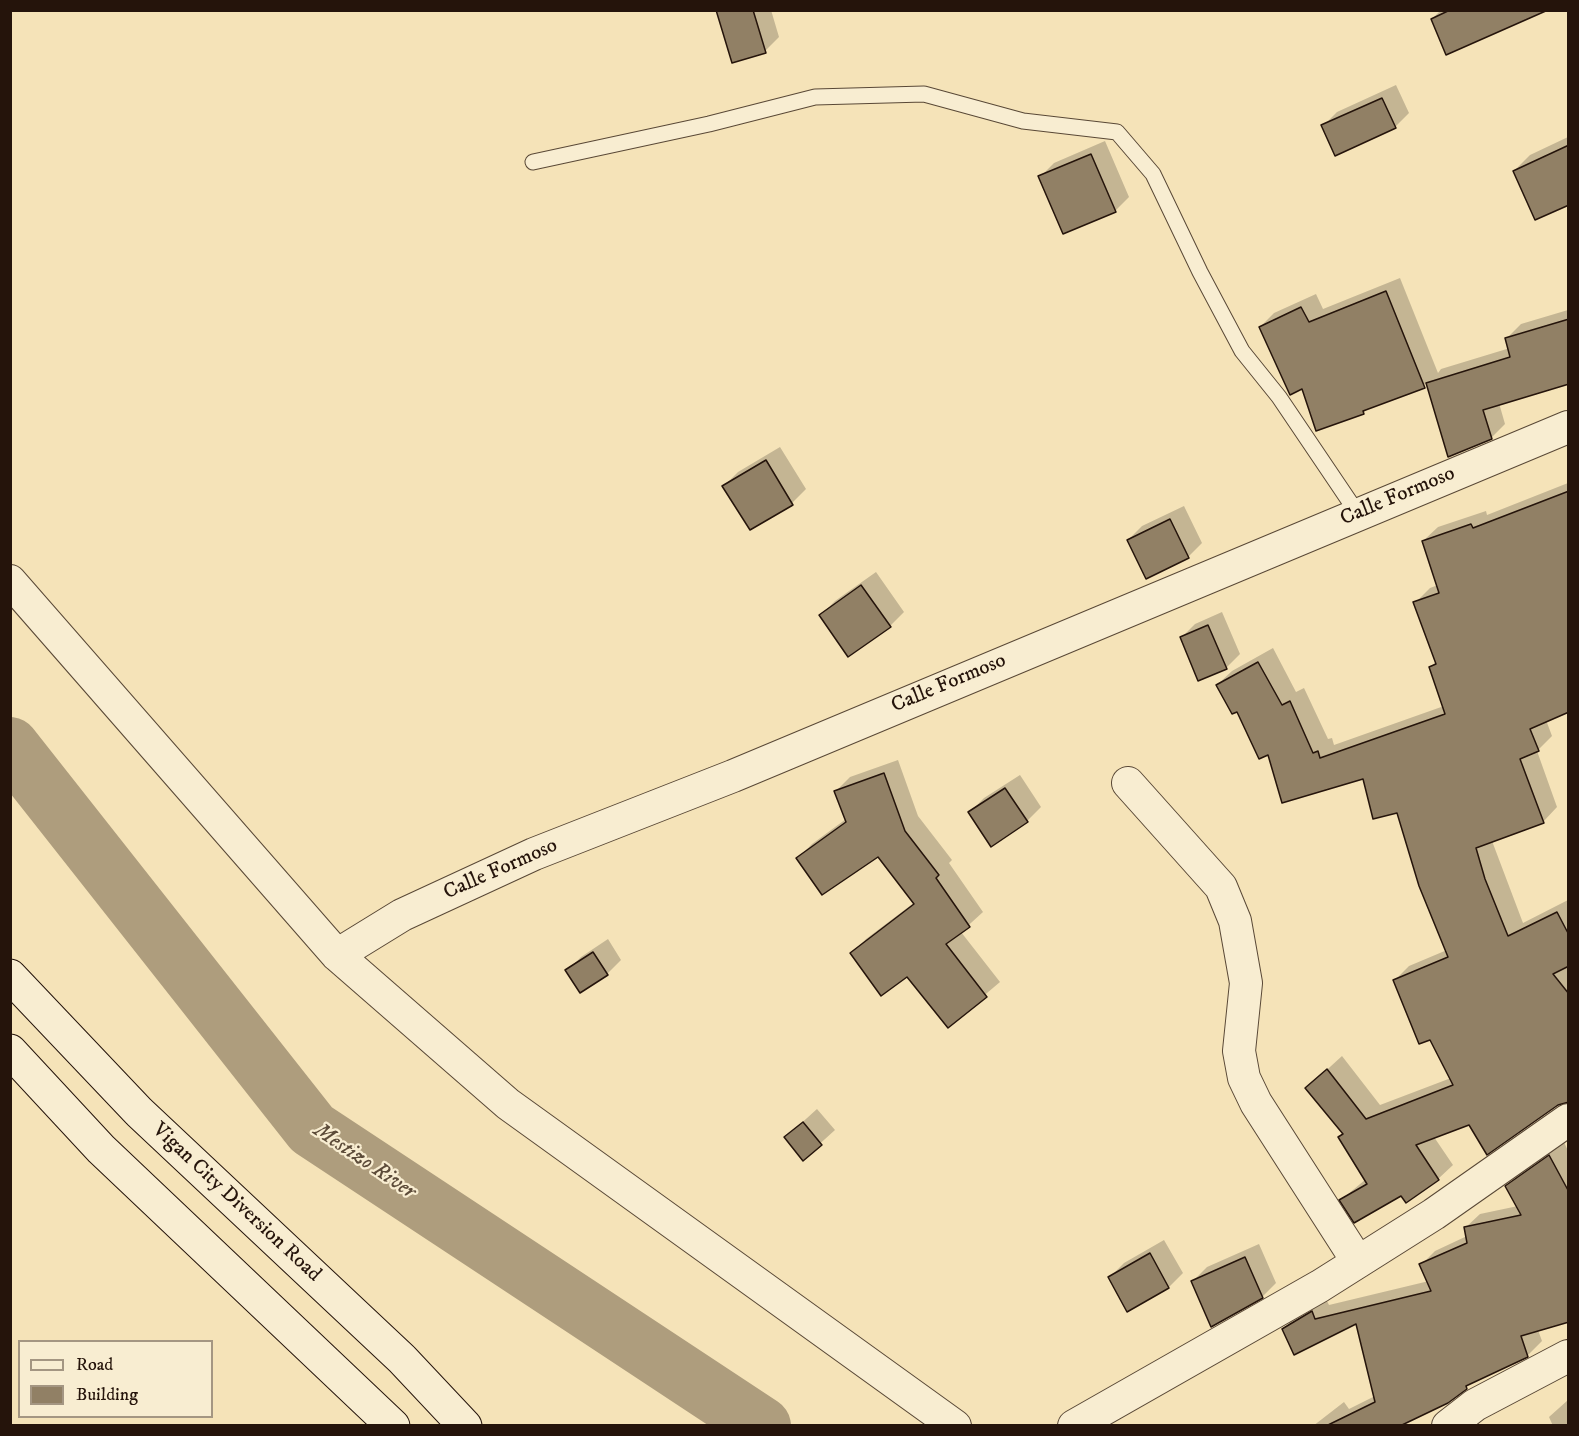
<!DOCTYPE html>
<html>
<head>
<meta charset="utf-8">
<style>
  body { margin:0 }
  #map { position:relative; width:1579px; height:1436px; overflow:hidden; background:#f5e3b8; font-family:"IM FELL DW Pica",serif }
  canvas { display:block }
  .frame { position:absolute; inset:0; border:12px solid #25140b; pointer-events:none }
  .legend { position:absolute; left:18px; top:1340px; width:195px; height:78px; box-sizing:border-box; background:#f8edd1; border:2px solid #a49682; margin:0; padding:8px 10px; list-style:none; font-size:18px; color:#25140b }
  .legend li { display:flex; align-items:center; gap:12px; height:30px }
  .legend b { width:30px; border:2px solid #a49682 }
</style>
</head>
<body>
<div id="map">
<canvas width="1579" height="1436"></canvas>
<div class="frame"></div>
<ul class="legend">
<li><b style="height:8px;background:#f8edd1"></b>Road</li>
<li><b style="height:16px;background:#918065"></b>Building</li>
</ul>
</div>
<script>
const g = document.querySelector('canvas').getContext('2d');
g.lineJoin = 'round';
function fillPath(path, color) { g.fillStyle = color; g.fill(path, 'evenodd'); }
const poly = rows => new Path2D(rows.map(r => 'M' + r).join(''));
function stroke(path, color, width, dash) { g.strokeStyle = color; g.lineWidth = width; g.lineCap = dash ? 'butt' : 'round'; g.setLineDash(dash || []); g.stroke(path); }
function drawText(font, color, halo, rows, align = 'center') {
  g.font = font + ' "IM FELL DW Pica",serif'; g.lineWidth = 4.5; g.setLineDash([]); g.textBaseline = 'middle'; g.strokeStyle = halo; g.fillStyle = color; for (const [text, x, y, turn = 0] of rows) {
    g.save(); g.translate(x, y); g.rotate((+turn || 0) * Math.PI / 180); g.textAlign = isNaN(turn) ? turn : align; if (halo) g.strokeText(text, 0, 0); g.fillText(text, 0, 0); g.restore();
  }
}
const shadow = poly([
  [720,10,771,10,779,37,765,51],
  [1441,10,1541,10,1432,19],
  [1396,85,1409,113,1395,127,1323,126,1337,112],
  [1568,137,1568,204,1514,171,1530,155],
  [1105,141,1129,197,1115,211,1040,177,1054,163],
  [1400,278,1438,373,1441,369,1510,348,1507,338,1521,324,1568,310,1568,382,1499,403,1505,424,1491,438,1427,383,1370,407,1363,413,1303,387,1260,327,1274,313,1316,294,1323,309],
  [780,447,806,489,792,503,724,486,738,472],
  [1568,483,1568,711,1546,720,1552,736,1537,751,1557,807,1543,822,1492,841,1523,923,1568,900,1568,1101,1470,1123,1434,1137,1453,1165,1438,1179,1402,1194,1341,1200,1366,1179,1340,1137,1344,1133,1307,1088,1342,1056,1380,1105,1451,1078,1431,1038,1395,980,1409,966,1447,950,1398,811,1364,777,1269,753,1217,685,1232,671,1273,648,1296,692,1304,688,1328,739,1332,738,1334,745,1444,706,1430,667,1436,662,1415,603,1430,588,1438,585,1423,541,1438,527,1486,511,1487,515],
  [1184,506,1202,543,1188,557,1128,540,1142,526],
  [876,572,904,612,890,626,821,615,835,601],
  [1222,612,1240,654,1226,668,1181,638,1195,624],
  [898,760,918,816,952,860,949,863,983,912,961,932,1000,982,948,1026,907,974,852,953,866,939,915,902,878,855,798,858,812,844,846,819,836,791,850,777],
  [1020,775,1041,807,1027,821,992,845,970,812,984,798],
  [608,939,621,960,607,974,567,971,581,957],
  [817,1109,835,1130,804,1158,786,1137],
  [1564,1142,1568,1151,1568,1320,1538,1330,1542,1341,1528,1355,1486,1377,1454,1389,1425,1413,1399,1426,1313,1426,1344,1402,1349,1409,1375,1396,1358,1322,1283,1329,1297,1315,1326,1299,1329,1305,1429,1281,1421,1265,1435,1251,1467,1236,1465,1228,1480,1214,1518,1206,1507,1186,1521,1172],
  [1164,1240,1183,1273,1169,1287,1128,1310,1110,1277,1124,1263],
  [1259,1244,1276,1283,1262,1297,1193,1281,1207,1267],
  [1568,1400,1568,1426,1553,1426,1549,1417]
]);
const river = poly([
  [10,746,312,1129,762,1426]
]);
const building = poly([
  [716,10,753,10,766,53,732,63,716,10],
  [1450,10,1548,10,1446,55,1431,19,1450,10],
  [1382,98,1396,128,1335,156,1321,125,1382,98],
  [1569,145,1569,205,1535,220,1513,171,1569,145],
  [1091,154,1116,212,1063,234,1038,176,1091,154],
  [1386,291,1425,388,1363,411,1364,414,1316,431,1302,389,1290,395,1259,327,1301,307,1309,322,1386,291],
  [1569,319,1569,384,1483,410,1492,439,1448,457,1426,383,1510,357,1505,338,1569,319],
  [766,460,793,505,750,530,722,486,766,460],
  [1569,491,1569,712,1530,729,1539,751,1520,759,1544,823,1476,848,1485,879,1508,936,1557,912,1569,935,1569,966,1553,974,1569,994,1569,1102,1558,1105,1487,1155,1469,1125,1416,1145,1439,1180,1406,1203,1401,1196,1354,1223,1339,1200,1367,1184,1338,1137,1343,1134,1305,1088,1327,1069,1366,1119,1453,1085,1430,1040,1419,1044,1393,980,1448,957,1419,886,1397,813,1373,819,1363,779,1282,803,1268,755,1259,759,1237,712,1232,714,1216,685,1258,662,1282,705,1290,701,1313,753,1318,751,1320,758,1445,714,1429,667,1436,664,1413,602,1439,593,1422,541,1471,524,1473,528,1569,491],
  [1170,519,1189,558,1146,579,1127,540,1170,519],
  [861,585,891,627,848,657,819,615,861,585],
  [1208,625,1227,669,1198,681,1180,637,1208,625],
  [884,773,905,831,939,875,936,878,970,927,946,944,987,997,948,1028,907,977,881,996,850,953,914,904,878,857,822,895,796,858,846,822,834,791,884,773],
  [1005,788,1028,822,991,847,968,812,1005,788],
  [593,952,608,975,580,993,565,970,593,952],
  [803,1122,822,1145,803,1161,784,1137,803,1122],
  [1549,1155,1569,1192,1569,1322,1521,1336,1528,1357,1466,1386,1467,1389,1448,1403,1402,1425,1328,1425,1375,1402,1356,1324,1294,1355,1282,1329,1312,1311,1315,1319,1431,1291,1419,1264,1467,1243,1464,1227,1521,1215,1505,1186,1549,1155],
  [1150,1253,1169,1288,1127,1312,1108,1277,1150,1253],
  [1245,1257,1263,1298,1211,1327,1191,1281,1245,1257]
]);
const service = poly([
  [533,162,709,124,815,97,924,94,1023,121,1117,132,1153,174,1200,272,1242,351,1279,397,1358,514]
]);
const minor = poly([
  [10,581,337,955,508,1104,955,1426],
  [1128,783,1221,887,1235,921,1246,983,1239,1051,1244,1078,1256,1103,1358,1262],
  [337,955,402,915,534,854,733,776,1568,427],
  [1074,1426,1320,1286,1434,1214,1568,1120],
  [1448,1426,1475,1405,1568,1356]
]);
const secondary = poly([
  [10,976,139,1112,402,1359,465,1426],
  [10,1051,101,1149,393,1426]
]);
const streetNames = [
  ["Calle Formoso",1398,497,-23],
  ["Calle Formoso",949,684,-23],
  ["Calle Formoso",501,870,-24],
  ["Vigan City Diversion Road",236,1203,43]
];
const waterNames = [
  ["Mestizo River",364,1162,34]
];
fillPath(shadow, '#0003');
stroke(river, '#ae9d7d', 58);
fillPath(building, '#918065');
stroke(building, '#25140b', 1.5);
stroke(service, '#594836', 17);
stroke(minor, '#594836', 34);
stroke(secondary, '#25140b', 35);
stroke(service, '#f8edd1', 15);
stroke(minor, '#f8edd1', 32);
stroke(secondary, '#f8edd1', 33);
drawText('21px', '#25140b', '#f8edd1', streetNames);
drawText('italic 22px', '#5c4b39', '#f8edd1', waterNames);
</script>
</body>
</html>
